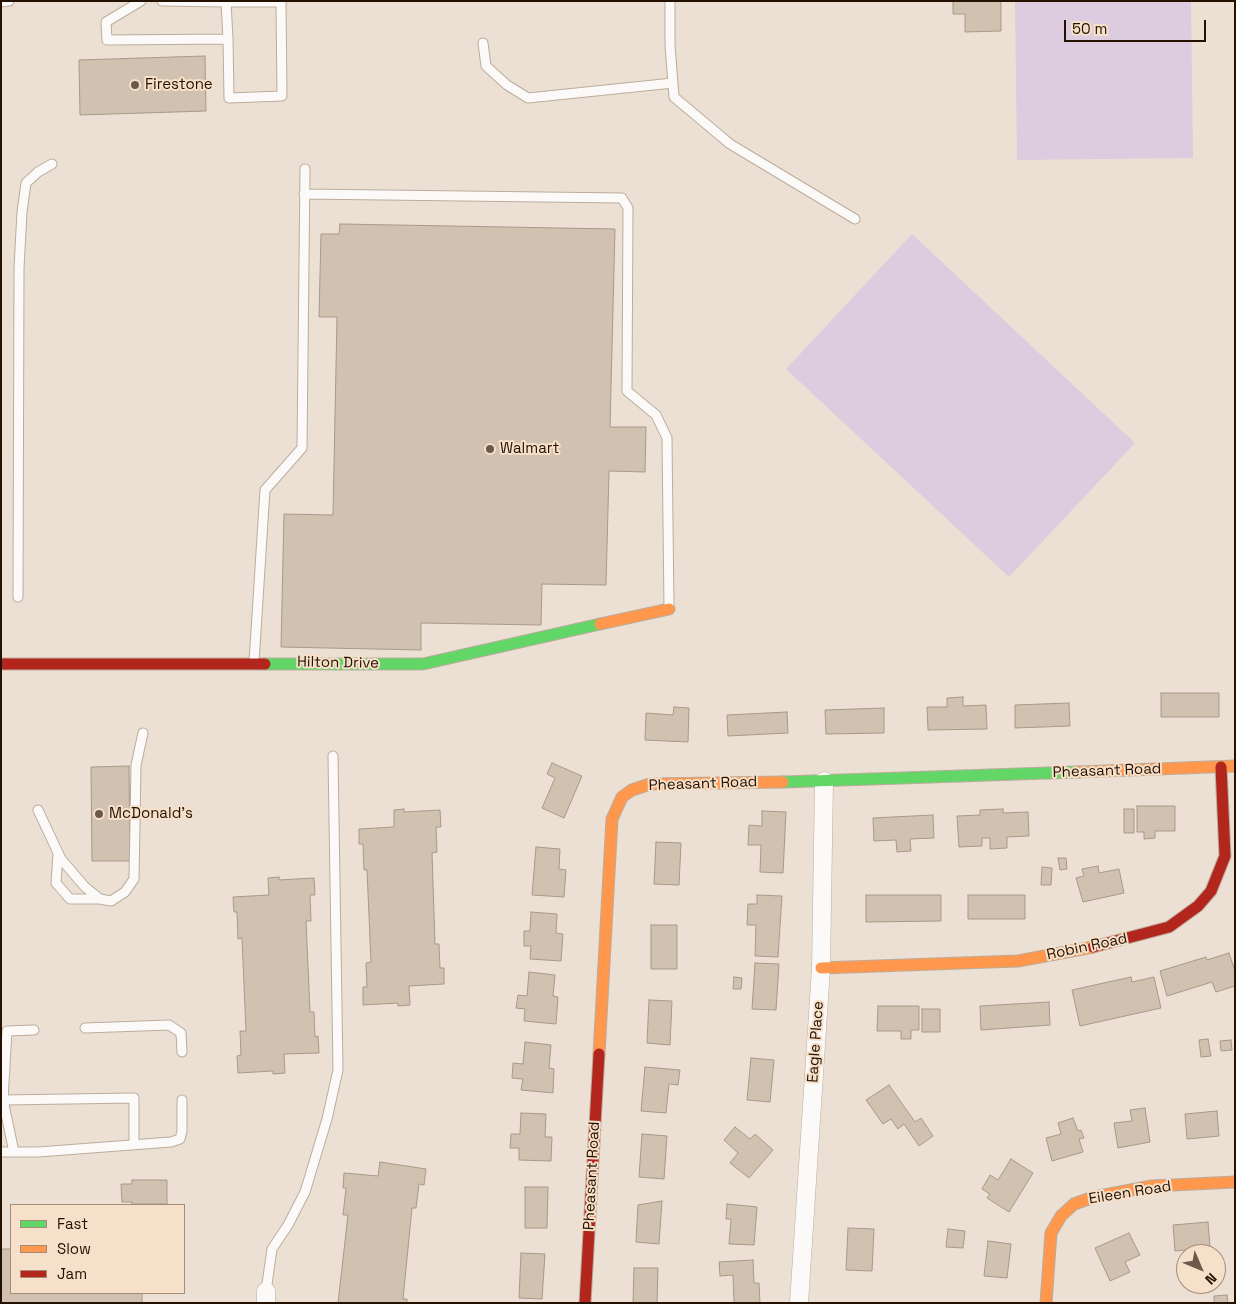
<!DOCTYPE html>
<html>
<head>
<meta charset="utf-8">
<style>
  body { margin:0 }
  #map { position:relative; width:1236px; height:1304px; overflow:hidden; background:#ece0d4; font-family:"Space Grotesk",sans-serif }
  canvas { display:block }
  .frame { position:absolute; inset:0; border:2px solid #251100; pointer-events:none }
  .legend { position:absolute; left:10px; top:1204px; width:175px; height:90px; box-sizing:border-box; background:#f7e0c9; border:1px solid #a38d79; margin:0; padding:6px 9px; list-style:none; font-size:15px; color:#251100 }
  .legend li { display:flex; align-items:center; gap:10px; height:25px }
  .legend b { width:25px; border:1px solid #a38d79 }
  .north { position:absolute; left:1176px; top:1244px; width:50px; height:50px; box-sizing:border-box; background:#f7e0c9; border:1px solid #a38d79; border-radius:50%; rotate:135deg; font-size:14px; font-weight:700; line-height:20px; text-align:center; color:#251100 }
  .north::after { content:''; display:block; margin:auto; width:18px; height:22px; background:#6b594a; clip-path:polygon(50% 0,100% 100%,50% 72%,0 100%) }
  .scale { position:absolute; left:1064px; top:20px; width:142px; height:22px; box-sizing:border-box; border:2px solid #251100; border-top:0; padding-left:6px; font-size:15px; line-height:18px; white-space:nowrap; color:#251100; -webkit-text-stroke:4px #f7e0c9; paint-order:stroke }
</style>
</head>
<body>
<div id="map">
<canvas width="1236" height="1304"></canvas>
<div class="frame"></div>
<ul class="legend">
<li><b style="height:6px;background:#63d668"></b>Fast</li>
<li><b style="height:6px;background:#ff974d"></b>Slow</li>
<li><b style="height:6px;background:#b3261e"></b>Jam</li>
</ul>
<div class="north">N</div>
<div class="scale">50 m</div>
</div>
<script>
const g = document.querySelector('canvas').getContext('2d');
g.lineJoin = 'round';
function fillPath(path, color) { g.fillStyle = color; g.fill(path, 'evenodd'); }
const poly = rows => new Path2D(rows.map(r => 'M' + r).join(''));
function stroke(path, color, width, dash) { g.strokeStyle = color; g.lineWidth = width; g.lineCap = dash ? 'butt' : 'round'; g.setLineDash(dash || []); g.stroke(path); }
function drawText(font, color, halo, rows, align = 'center') {
  g.font = font + ' "Space Grotesk",sans-serif'; g.lineWidth = 4; g.setLineDash([]); g.textBaseline = 'middle'; g.strokeStyle = halo; g.fillStyle = color; for (const [text, x, y, turn = 0] of rows) {
    g.save(); g.translate(x, y); g.rotate((+turn || 0) * Math.PI / 180); g.textAlign = isNaN(turn) ? turn : align; if (halo) g.strokeText(text, 0, 0); g.fillText(text, 0, 0); g.restore();
  }
}
const green = poly([
  [1015,1,1191,1,1193,158,1017,160],
  [912,234,1135,443,1009,577,786,369]
]);
const building = poly([
  [953,1,1001,1,1001,31,965,32,965,14,953,14,953,1],
  [205,56,206,111,80,115,79,60,205,56],
  [340,224,615,229,610,427,646,427,645,472,609,471,606,585,542,584,541,625,421,623,421,650,281,647,284,514,333,515,337,317,319,317,321,234,339,234,340,224],
  [1161,693,1219,693,1219,717,1161,717,1161,693],
  [963,697,963,706,986,705,987,729,928,730,927,707,947,707,947,698,963,697],
  [1069,703,1070,726,1015,728,1015,705,1069,703],
  [674,707,689,708,688,742,645,740,646,713,673,715,674,707],
  [884,708,884,733,826,734,825,710,884,708],
  [787,712,788,733,728,736,727,715,787,712],
  [552,763,582,776,564,818,542,808,555,778,547,774,552,763],
  [129,766,130,861,92,861,91,767,129,766],
  [1137,806,1175,806,1175,831,1155,831,1155,838,1144,839,1144,832,1137,832,1137,806],
  [404,809,404,812,440,810,441,827,436,827,437,852,432,853,435,944,439,944,440,968,444,968,444,984,409,986,410,1005,398,1006,398,1003,363,1005,363,987,367,987,366,963,371,962,367,870,364,870,363,844,359,844,359,829,394,827,394,810,404,809],
  [1003,809,1003,813,1028,812,1029,836,1007,837,1007,848,990,849,990,838,982,838,982,846,959,847,957,816,980,815,980,810,1003,809],
  [1124,809,1134,809,1134,833,1124,833,1124,809],
  [762,811,786,812,783,873,760,872,761,845,748,845,749,825,762,826,762,811],
  [933,815,934,838,910,839,911,851,897,852,896,840,874,841,873,818,933,815],
  [656,842,681,843,679,885,654,884,656,842],
  [536,847,560,849,559,869,566,870,564,897,532,895,536,847],
  [1058,858,1066,858,1067,869,1060,870,1058,858],
  [1098,866,1099,873,1119,869,1124,893,1083,902,1076,878,1084,876,1082,869,1098,866],
  [1042,867,1052,868,1051,885,1041,885,1042,867],
  [279,877,279,880,314,878,315,895,310,895,311,921,306,921,310,1012,314,1012,315,1037,318,1036,319,1053,284,1054,285,1073,273,1074,273,1071,238,1073,237,1056,241,1055,240,1031,246,1031,242,938,238,939,237,912,234,912,233,897,269,895,268,878,279,877],
  [757,895,782,896,778,957,755,956,756,925,747,925,748,904,757,904,757,895],
  [866,895,941,895,941,921,866,922,866,895],
  [968,895,1025,895,1025,919,968,919,968,895],
  [531,912,557,914,556,933,563,934,561,961,530,959,531,946,524,946,524,931,530,931,531,912],
  [651,925,677,925,677,969,651,969,651,925],
  [1229,953,1235,971,1235,986,1216,992,1212,982,1167,996,1160,971,1206,957,1207,960,1229,953],
  [755,963,779,964,776,1010,752,1009,755,963],
  [529,972,555,975,553,996,558,997,556,1024,524,1021,525,1009,516,1008,518,995,527,996,529,972],
  [734,977,742,978,741,989,733,989,734,977],
  [1131,977,1132,982,1154,977,1161,1008,1080,1026,1072,990,1131,977],
  [649,1000,672,1001,670,1045,647,1043,649,1000],
  [1049,1002,1050,1025,981,1030,980,1006,1049,1002],
  [878,1006,919,1006,919,1030,911,1030,911,1039,901,1039,901,1031,877,1031,878,1006],
  [922,1009,940,1009,940,1032,922,1032,922,1009],
  [1208,1039,1211,1056,1201,1057,1199,1040,1208,1039],
  [1231,1040,1232,1050,1221,1051,1220,1041,1231,1040],
  [525,1042,551,1045,549,1068,554,1069,553,1093,521,1090,523,1079,512,1078,513,1063,523,1064,525,1042],
  [751,1058,774,1060,770,1102,747,1100,751,1058],
  [645,1067,680,1070,678,1085,669,1084,666,1113,641,1111,645,1067],
  [889,1085,915,1122,921,1118,933,1136,919,1146,904,1124,898,1129,891,1119,883,1124,866,1100,889,1085],
  [1145,1108,1150,1142,1118,1148,1114,1123,1132,1121,1130,1110,1145,1108],
  [1217,1111,1219,1136,1187,1139,1185,1114,1217,1111],
  [521,1113,546,1114,545,1137,552,1137,551,1161,519,1160,519,1148,510,1148,511,1134,520,1134,521,1113],
  [1073,1118,1078,1131,1081,1130,1084,1138,1079,1139,1083,1152,1052,1161,1046,1138,1061,1134,1058,1123,1073,1118],
  [735,1127,750,1139,755,1134,773,1150,749,1178,730,1163,738,1153,724,1140,735,1127],
  [642,1134,667,1136,664,1179,639,1177,642,1134],
  [1011,1159,1033,1173,1009,1212,987,1198,990,1194,982,1189,990,1175,998,1180,1011,1159],
  [380,1162,426,1169,424,1185,419,1184,416,1208,412,1208,403,1299,407,1299,407,1303,338,1303,348,1215,343,1215,346,1188,343,1188,344,1173,378,1176,380,1162],
  [132,1180,167,1180,167,1204,132,1204,132,1202,122,1202,121,1184,132,1184,132,1180],
  [525,1187,548,1187,547,1228,525,1228,525,1187],
  [662,1201,659,1244,636,1242,638,1205,662,1201],
  [727,1204,757,1207,754,1245,729,1244,731,1219,726,1219,727,1204],
  [1208,1222,1210,1247,1175,1251,1173,1225,1208,1222],
  [848,1228,874,1229,872,1271,846,1270,848,1228],
  [948,1229,965,1231,963,1248,946,1247,948,1229],
  [1129,1233,1140,1255,1125,1262,1130,1272,1110,1281,1095,1248,1129,1233],
  [988,1241,1011,1244,1007,1278,984,1276,988,1241],
  [1,1249,11,1249,11,1293,142,1293,142,1303,1,1303,1,1249],
  [521,1253,545,1254,542,1299,519,1298,521,1253],
  [753,1260,754,1283,759,1283,760,1303,734,1303,733,1275,720,1276,719,1262,753,1260],
  [634,1268,658,1268,657,1303,633,1303,634,1268],
  [1227,1295,1228,1303,1214,1303,1214,1296,1227,1295]
]);
const lane = poly([
  [141,1,106,22,107,40,228,39],
  [162,1,226,2,281,2,282,96,229,98,228,39,226,2,226,1],
  [670,1,670,45,674,97,730,144,855,219],
  [1,2,9,1],
  [483,43,486,66,507,85,528,98,673,83],
  [304,194,622,198,628,208,627,391,656,415,667,438,669,608],
  [18,597,19,268,22,212,26,183,38,172,52,164],
  [254,662,265,490,302,448,305,169],
  [38,810,61,859,85,887,100,899,111,901,125,892,134,879,136,765,143,733],
  [58,854,56,883,70,899,100,899],
  [85,1028,169,1025,181,1033,182,1052],
  [3,1100,134,1098,134,1143],
  [1,1152,38,1152,171,1142,180,1139,182,1131,182,1100],
  [14,1152,3,1100,7,1031,34,1030],
  [266,1291,272,1249,288,1225,305,1192,327,1119,338,1070,333,756]
]);
const street = poly([
  [266,1291,266,1303],
  [799,1303,821,968,824,781]
]);
const fast = poly([
  [265,664,423,664,600,624],
  [783,782,1078,772]
]);
const slow = poly([
  [600,624,669,609],
  [1078,772,1235,766],
  [821,968,1018,961,1093,947],
  [599,1054,612,819,622,797,632,790,650,784,783,782],
  [1046,1303,1051,1233,1061,1216,1074,1204,1094,1197,1152,1186,1235,1182]
]);
const jam = poly([
  [1,664,265,664],
  [1093,947,1169,927,1198,906,1211,891,1225,856,1221,767],
  [585,1303,599,1054]
]);
const markers = [
  [135,85,5,"#6b594a"],
  [490,449,5,"#6b594a"],
  [99,814,5,"#6b594a"]
];
const poiNames = [
  ["Firestone",145,85],
  ["Walmart",500,449],
  ["McDonald's",109,814]
];
const streetNames = [
  ["Hilton Drive",338,663,1],
  ["Pheasant Road",1107,771,-2],
  ["Pheasant Road",703,784,-2],
  ["Robin Road",1087,947,-12],
  ["Eagle Place",816,1042,-86],
  ["Pheasant Road",592,1176,-87],
  ["Eileen Road",1130,1193,-9]
];
fillPath(green, '#ddcbdf');
fillPath(building, '#d1c1b0');
stroke(building, '#a89888', 1);
stroke(lane, '#bcac9b', 11);
stroke(street, '#bcac9b', 19);
stroke(fast, '#bcac9b', 13);
stroke(slow, '#bcac9b', 13);
stroke(jam, '#bcac9b', 13);
stroke(lane, '#fcfaf9', 9);
stroke(street, '#fcfaf9', 18);
stroke(fast, '#63d668', 11);
stroke(slow, '#ff974d', 11);
stroke(jam, '#b3261e', 11);
for (const [x, y, r, color] of markers) { const dot = new Path2D(); dot.arc(x, y, r, 0, 2 * Math.PI); g.fillStyle = color; g.fill(dot); stroke(dot, '#f7e0c9', 2); }
drawText('15px', '#251100', '#f7e0c9', poiNames, 'left');
drawText('15px', '#251100', '#f7e0c9', streetNames);
</script>
</body>
</html>
